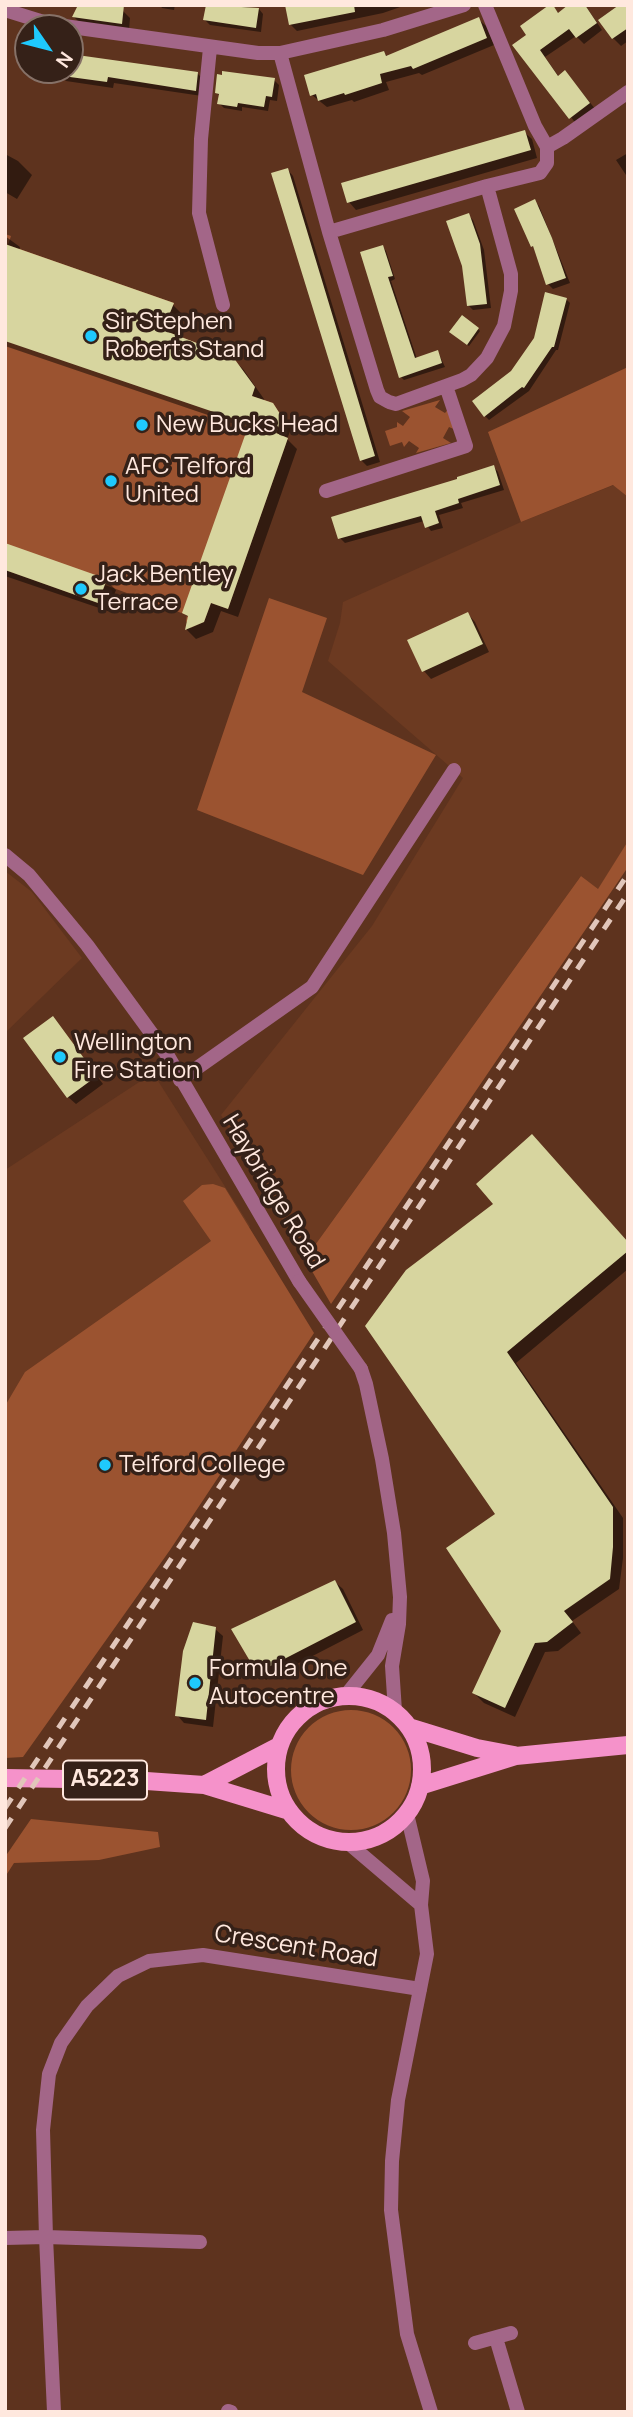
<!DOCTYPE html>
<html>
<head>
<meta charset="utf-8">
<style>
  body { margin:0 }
  #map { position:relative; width:633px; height:2417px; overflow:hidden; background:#5e331e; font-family:Manrope,sans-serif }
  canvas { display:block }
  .frame { position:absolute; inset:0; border:7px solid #ffe8de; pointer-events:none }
  .north { position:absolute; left:14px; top:14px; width:70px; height:70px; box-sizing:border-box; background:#352118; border:2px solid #867167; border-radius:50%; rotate:125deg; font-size:19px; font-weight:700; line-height:28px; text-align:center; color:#ffe8de }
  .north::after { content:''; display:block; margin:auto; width:24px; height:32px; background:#1fc9fd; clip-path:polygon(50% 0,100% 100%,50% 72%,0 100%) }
</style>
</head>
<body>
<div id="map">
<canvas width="633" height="2417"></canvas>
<div class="frame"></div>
<div class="north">N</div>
</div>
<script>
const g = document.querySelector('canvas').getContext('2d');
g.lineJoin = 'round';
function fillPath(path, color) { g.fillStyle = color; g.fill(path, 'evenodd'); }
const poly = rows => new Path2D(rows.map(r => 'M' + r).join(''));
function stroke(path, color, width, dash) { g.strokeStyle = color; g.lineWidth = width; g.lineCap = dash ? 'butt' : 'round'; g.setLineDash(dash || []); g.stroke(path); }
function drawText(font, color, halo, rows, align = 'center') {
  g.font = font + ' Manrope,sans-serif'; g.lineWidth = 7; g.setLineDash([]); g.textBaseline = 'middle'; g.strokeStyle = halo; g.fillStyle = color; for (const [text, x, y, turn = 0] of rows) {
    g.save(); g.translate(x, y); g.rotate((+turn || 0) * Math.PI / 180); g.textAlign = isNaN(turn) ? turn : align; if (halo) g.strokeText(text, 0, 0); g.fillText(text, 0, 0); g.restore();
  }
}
const built = poly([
  [614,485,628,497,628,841,598,890,581,876,305,1259,221,1115,372,926,463,778,328,661,340,623,343,602,521,522],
  [5,871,32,892,82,958,5,1033],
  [153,1073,250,1226,5,1706,5,1170]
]);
const green = poly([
  [5,234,11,236,8,245,174,303,163,330,233,357,255,387,252,396,273,403,282,417,276,433,288,438,228,609,211,603,204,622,191,628,186,621,187,615,105,585,98,603,5,570],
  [628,367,628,497,613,485,521,522,488,432],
  [440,400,435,407,445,413,450,407,456,430,449,427,443,438,451,443,416,453,419,448,409,441,404,447,402,442,390,446,385,431,397,427,397,422,403,426,410,417,402,411],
  [269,598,327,618,302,692,436,755,363,875,197,810],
  [628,841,628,867,331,1304,305,1259,581,876,598,889],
  [213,1184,225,1188,314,1333,170,1550,23,1757,5,1758,5,1406,25,1372,211,1241,183,1201,202,1185],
  '291 1770a60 60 0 1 1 120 0a60 60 0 1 1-120 0Z',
  [31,1819,158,1832,160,1847,99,1860,14,1863,5,1877,5,1857]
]);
const shadow = poly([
  [74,5,108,5,123,11,130,18,129,30,81,24,74,17,79,8],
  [160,5,175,5,174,10,162,8],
  [207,5,229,5,259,9,263,14,261,32,210,25,205,20],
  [287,5,406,5,383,13,297,31,291,25],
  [585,5,602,30,584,44,576,36,545,57,559,77,571,79,596,110,577,125,515,45,529,36,551,6,559,14],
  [628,5,628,41,621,46,613,38],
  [478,19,486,26,494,45,422,75,419,73,386,82,389,90,354,102,352,100,327,107,312,95,384,53,388,57],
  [70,55,197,73,204,80,202,96,114,83,113,88,66,81,60,74,61,70,70,70],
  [274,80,279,85,277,101,270,100,268,111,242,107,242,111,224,108,219,103,220,96,217,93],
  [524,132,532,139,537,158,356,210,349,202],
  [628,153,628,178,616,160],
  [5,154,18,161,32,175,17,199,5,192],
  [288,170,293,176,380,462,367,466,361,460],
  [534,201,539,206,570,283,553,289,548,284,533,246],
  [468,215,473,220,484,250,491,308,473,310,468,305],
  [5,236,20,247,19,250,173,305,182,314,174,336,232,358,243,369,264,399,263,401,272,404,291,429,287,439,297,449,238,617,221,611,213,632,196,639,187,630,189,618,184,613,249,429,5,346],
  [383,247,386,251,395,279,391,281,417,359,438,352,445,367,404,380,401,377],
  [566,299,570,303,558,350,556,350,529,391,489,420,485,416,512,372],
  [478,329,480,331,469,346,453,334],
  [494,467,498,472,504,490,461,503,463,508,439,515,443,528,431,531,424,521,345,543,340,538,459,481],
  [5,545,106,580,116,590,108,611,5,576],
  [468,614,475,622,489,652,431,679,424,671],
  [53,1018,103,1084,76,1104,68,1097],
  [496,1204,628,1243,628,1269,516,1363,623,1518,623,1558,619,1589,572,1621,581,1633,558,1651,545,1652,515,1717,484,1703,474,1693,503,1631,497,1514],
  [335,1582,343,1589,363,1630,266,1680,258,1672],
  [215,1629,223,1636,213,1727,184,1723,177,1715]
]);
const building = poly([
  [78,5,124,5,122,24,72,17],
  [206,5,259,8,256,28,203,20],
  [285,5,354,5,355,12,289,25],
  [549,5,553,5,558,13,568,5,585,5,597,23,576,38,569,29,540,50,558,76,565,70,590,103,569,119,512,45,526,35,520,26],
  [619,5,628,5,628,28,612,39,598,20],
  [479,17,487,38,413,69,411,66,380,74,382,83,345,95,344,93,318,101,316,94,310,96,304,75,384,51,386,56],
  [70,54,198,72,196,91,108,77,107,82,70,77],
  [222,71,275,78,272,97,266,96,264,107,238,103,237,107,217,104,219,94,215,93,217,74,222,75],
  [525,130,531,150,347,203,341,183],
  [288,168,375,456,360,461,271,173],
  [535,199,552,238,566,278,546,285,533,246,531,247,514,209],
  [469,213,480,244,487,304,467,306,462,266,446,221],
  [5,244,174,303,163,330,233,357,255,387,252,396,273,403,282,417,276,433,288,438,228,609,211,603,204,622,185,630,188,616,182,613,249,424,5,341],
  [383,245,393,276,388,277,415,358,438,350,442,363,399,378,360,252],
  [545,292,567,298,554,347,552,347,524,388,522,387,484,417,472,401,511,371,534,338],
  [462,315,479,328,467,345,449,332],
  [494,465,500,485,458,499,459,503,435,511,439,523,425,528,421,516,338,539,331,517,457,479,457,477],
  [5,543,107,579,98,603,5,570],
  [468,612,483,644,422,672,407,640],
  [53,1016,97,1076,67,1098,23,1038],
  [532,1134,628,1242,628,1251,507,1352,613,1507,613,1547,610,1579,564,1611,573,1622,547,1642,535,1643,505,1708,472,1693,501,1631,446,1548,495,1514,365,1326,406,1270,493,1204,476,1184],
  [335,1580,356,1622,257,1673,231,1629],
  [193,1622,216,1627,206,1720,175,1716,183,1651]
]);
const minor = poly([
  [485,5,535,126,547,147],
  [5,10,50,24,258,53,280,53,383,30,464,5],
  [210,48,201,139,199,213,223,305],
  [280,53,329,232,377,390,380,397,389,402,396,404,462,380,471,375,487,358,504,326,511,291,511,274,487,186],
  [329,232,487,186,540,173,547,163,547,147,563,138,628,92],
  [326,491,466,446,446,386],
  [5,855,29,875,87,945,168,1056,299,1281],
  [180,1080,312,987,454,770],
  [361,1369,366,1384,382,1459,394,1533,400,1597,399,1624,392,1666,395,1711],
  [346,1695,378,1655,392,1620],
  [5,2238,46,2237,54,2412],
  [200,2242,46,2237,43,2130,49,2074,61,2043,87,2006,118,1976,149,1961,203,1955,420,1989],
  [496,2338,518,2412],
  [475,2343,511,2333],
  [228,2411,231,2412]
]);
const tertiary = poly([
  [407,1814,423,1881,421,1905,427,1954,398,2100,392,2161,391,2210,407,2334,431,2412],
  [347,1842,421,1905]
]);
const primary = poly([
  '276 1769a73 73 0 1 1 146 0a73 73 0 1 1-146 0Z',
  [409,1727,477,1748,514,1755],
  [5,1778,132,1780,204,1785,289,1811],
  [204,1785,279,1746],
  [420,1786,516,1756,628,1745]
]);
const rail = poly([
  [5,1808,628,874],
  [5,1828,628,893]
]);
const minorBridge = poly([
  [299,1281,361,1369]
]);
const markers = [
  [91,336,7,"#1fc9fd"],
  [142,425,7,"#1fc9fd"],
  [111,481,7,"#1fc9fd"],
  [81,589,7,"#1fc9fd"],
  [60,1057,7,"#1fc9fd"],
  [105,1465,7,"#1fc9fd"],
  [195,1683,7,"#1fc9fd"]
];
const shields = [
  [105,1780,84]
];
const shieldNames = [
  ["A5223",105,1780]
];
const poiNames = [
  ["Sir Stephen",105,322],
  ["Roberts Stand",105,350],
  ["New Bucks Head",156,425],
  ["AFC Telford",125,467],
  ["United",125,495],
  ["Jack Bentley",95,575],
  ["Terrace",95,603],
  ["Wellington",74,1043],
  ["Fire Station",74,1071],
  ["Telford College",119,1465],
  ["Formula One",209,1669],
  ["Autocentre",209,1697]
];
const streetNames = [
  ["Haybridge Road",273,1192,59],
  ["Crescent Road",296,1947,9]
];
fillPath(built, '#6c3a21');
fillPath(green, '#9b5330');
fillPath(shadow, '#0007');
fillPath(building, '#d7d59f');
stroke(minor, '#a36688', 14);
stroke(tertiary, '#a36688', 14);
stroke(primary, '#f592ca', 18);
stroke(rail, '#e1c6ba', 5, [12, 12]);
stroke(minorBridge, '#a36688', 14);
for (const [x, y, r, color] of markers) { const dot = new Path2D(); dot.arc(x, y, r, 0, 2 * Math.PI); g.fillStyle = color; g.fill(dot); stroke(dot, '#352118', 2.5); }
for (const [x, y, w] of shields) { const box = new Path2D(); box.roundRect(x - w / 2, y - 19.5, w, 39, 5); g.fillStyle = '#352118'; g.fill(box); stroke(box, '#ffe8de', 2); }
drawText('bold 23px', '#ffe8de', null, shieldNames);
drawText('24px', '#ffe8de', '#352118', poiNames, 'left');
drawText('24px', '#ffe8de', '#352118', streetNames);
</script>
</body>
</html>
